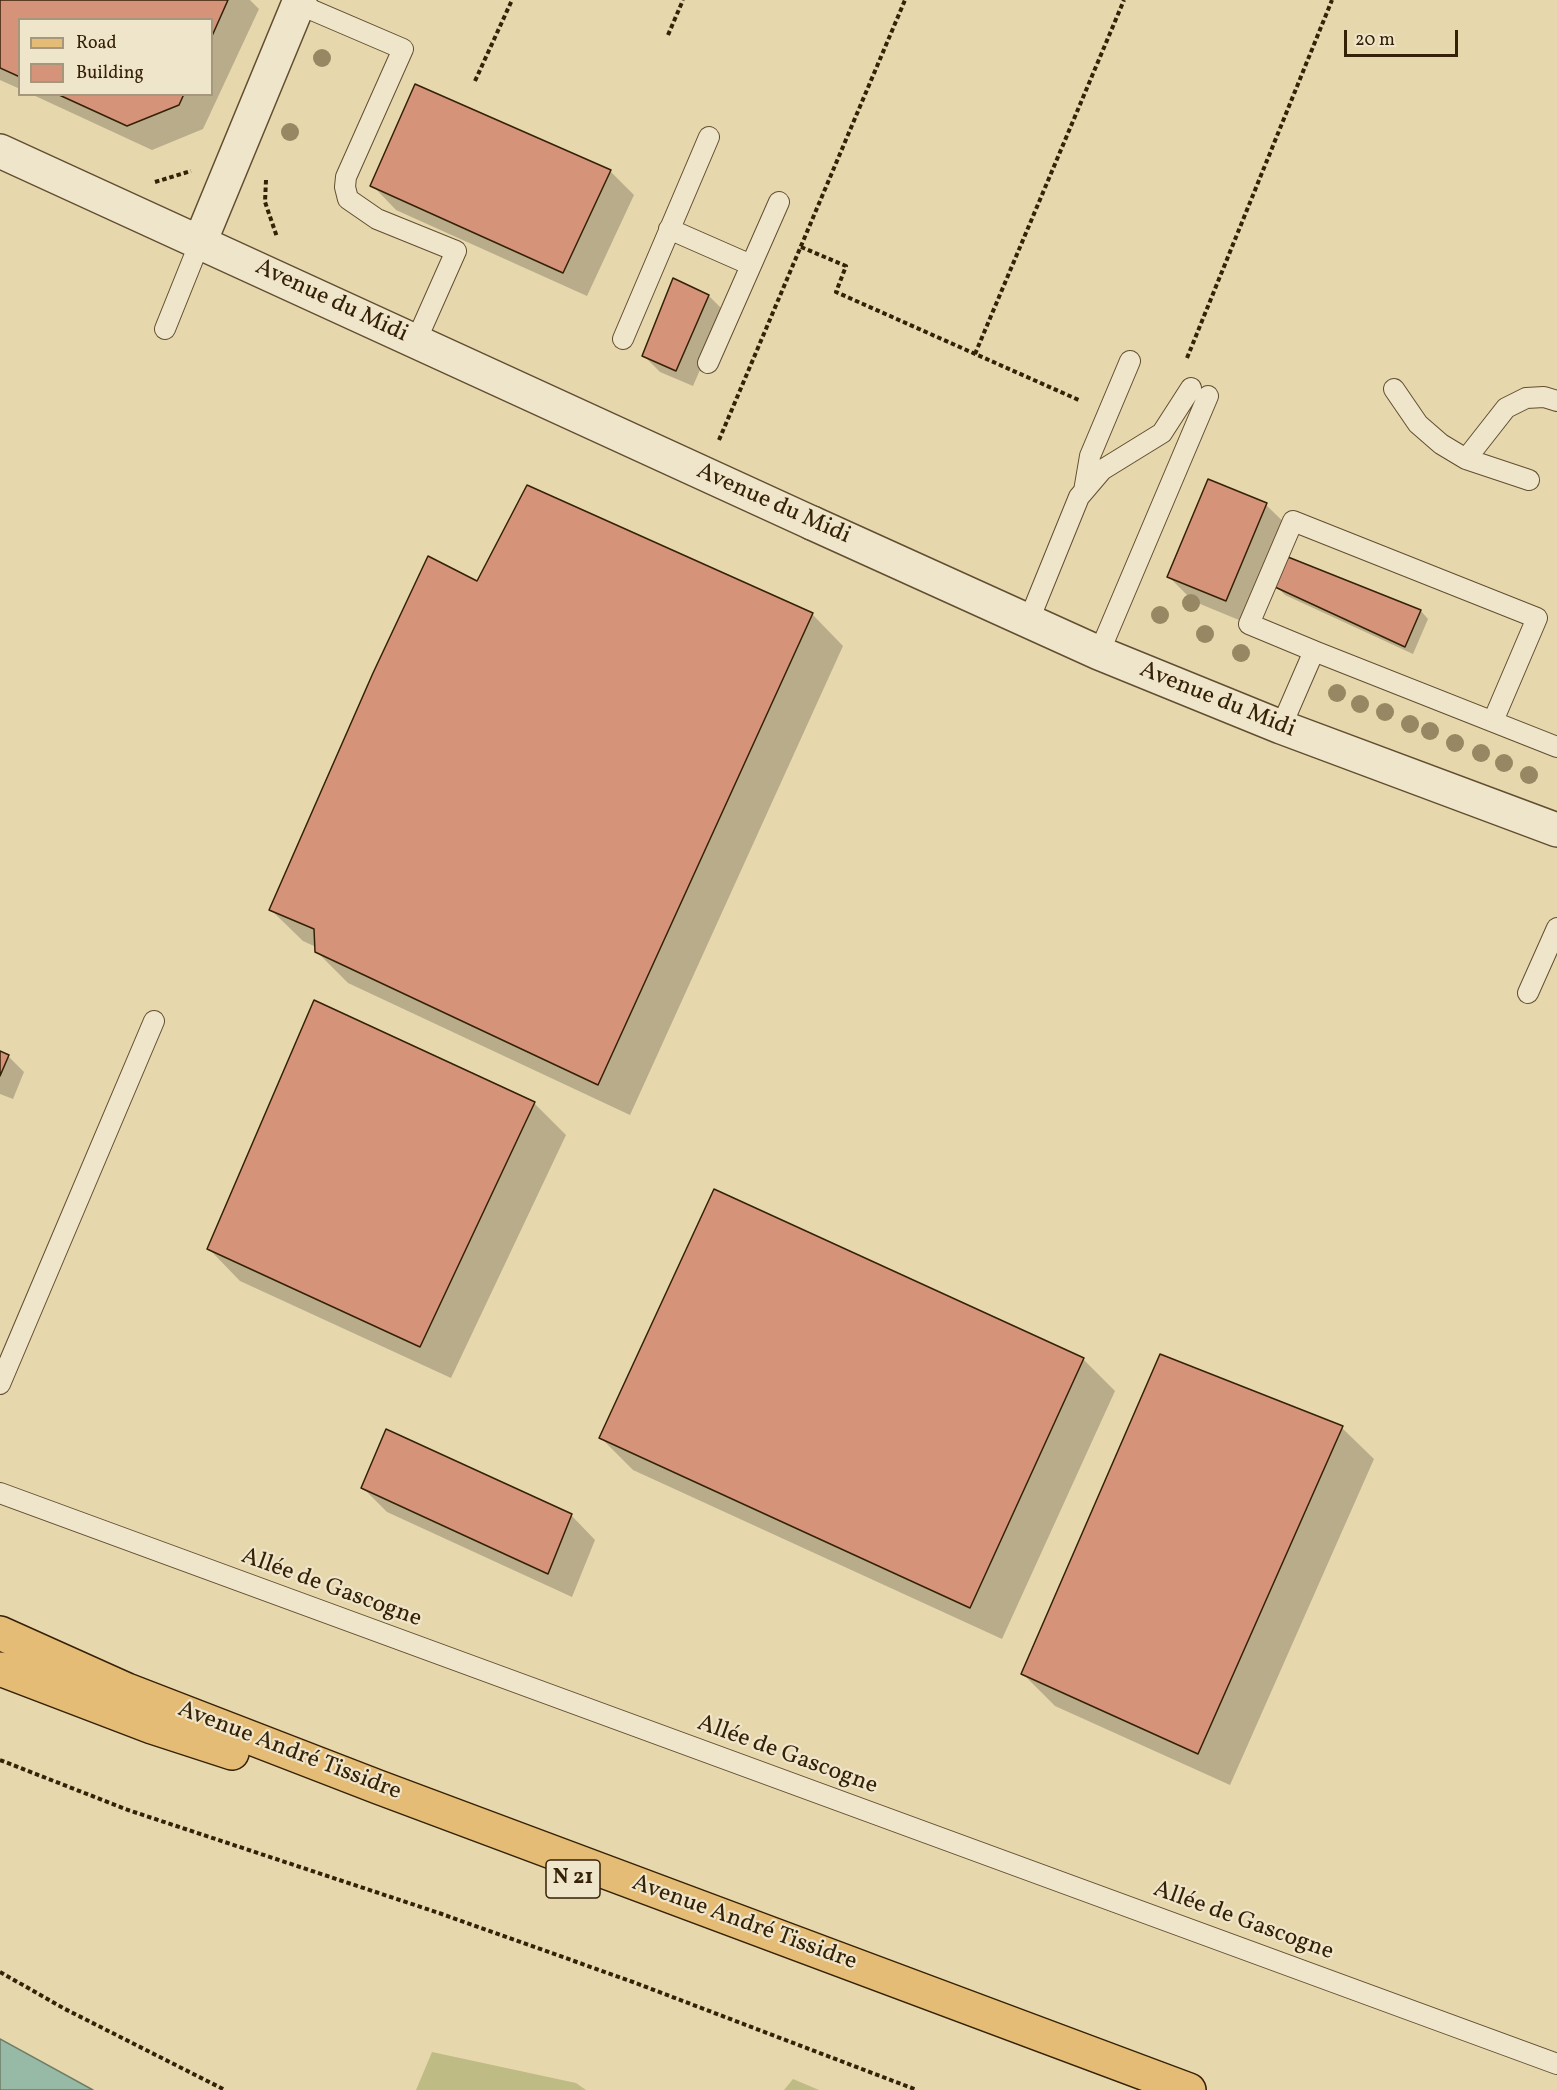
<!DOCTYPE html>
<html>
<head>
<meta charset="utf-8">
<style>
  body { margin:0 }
  #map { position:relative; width:1557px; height:2090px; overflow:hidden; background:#e7d7ad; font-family:Vollkorn,serif }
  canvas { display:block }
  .legend { position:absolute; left:18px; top:18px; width:195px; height:78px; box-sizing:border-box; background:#efe5ca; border:2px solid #a4977c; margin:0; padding:8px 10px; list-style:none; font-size:18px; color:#342106 }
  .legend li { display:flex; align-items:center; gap:12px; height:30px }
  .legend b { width:30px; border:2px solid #a4977c }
  .scale { position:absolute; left:1344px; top:30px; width:114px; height:27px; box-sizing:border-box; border:3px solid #342106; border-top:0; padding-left:8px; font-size:18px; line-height:21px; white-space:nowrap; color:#342106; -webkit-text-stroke:4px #efe5ca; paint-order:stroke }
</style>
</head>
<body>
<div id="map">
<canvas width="1557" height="2090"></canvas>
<ul class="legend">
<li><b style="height:8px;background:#e4bc76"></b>Road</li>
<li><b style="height:16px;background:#d5947a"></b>Building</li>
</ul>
<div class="scale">20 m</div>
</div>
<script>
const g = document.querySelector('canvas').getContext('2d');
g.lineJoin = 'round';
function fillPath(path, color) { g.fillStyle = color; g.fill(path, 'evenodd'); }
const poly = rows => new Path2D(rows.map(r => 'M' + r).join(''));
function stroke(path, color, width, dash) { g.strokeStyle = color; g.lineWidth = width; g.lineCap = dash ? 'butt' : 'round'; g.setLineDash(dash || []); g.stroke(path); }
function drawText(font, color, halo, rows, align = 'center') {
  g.font = font + ' Vollkorn,serif'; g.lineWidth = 4.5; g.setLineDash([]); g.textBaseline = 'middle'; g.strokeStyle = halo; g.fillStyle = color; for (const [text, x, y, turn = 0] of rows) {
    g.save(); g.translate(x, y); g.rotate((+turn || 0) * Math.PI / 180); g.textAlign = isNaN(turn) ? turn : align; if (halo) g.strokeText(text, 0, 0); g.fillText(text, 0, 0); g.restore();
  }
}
const green = poly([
  [432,2052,576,2083,586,2090,416,2090],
  [793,2079,819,2090,784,2090]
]);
const water = poly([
  [0,2039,93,2090,0,2090,0,2039]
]);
const shadow = poly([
  [0,0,250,0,259,9,203,129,152,150,31,94,212,94,212,20,20,20,20,89,0,80],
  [610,171,634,195,587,296,396,210,372,185],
  [709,296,725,312,693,386,660,372,644,356],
  [1266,505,1291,529,1251,625,1193,601,1169,577],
  [477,583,812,614,843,646,630,1115,348,983,316,951,316,947,303,941,271,910],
  [1277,587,1421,611,1428,619,1413,654,1285,595],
  [0,1053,8,1056,24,1072,13,1099,0,1094],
  [534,1103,566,1135,451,1378,240,1281,209,1249],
  [714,1191,1083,1359,1115,1391,1002,1639,633,1470,601,1438],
  [1160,1356,1342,1428,1374,1459,1230,1785,1055,1706,1023,1674],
  [363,1488,571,1515,595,1540,572,1597,387,1512]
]);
const building = poly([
  [0,0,228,0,212,36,212,20,20,20,20,77,0,68,0,0],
  [415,84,611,170,563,273,370,186,415,84],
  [57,94,184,94,179,105,127,126,57,94],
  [673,278,709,295,676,371,642,356,673,278],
  [1208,479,1267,503,1226,601,1167,577,1208,479],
  [527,485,813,613,598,1085,315,952,314,929,269,910,373,673,428,556,477,581,527,485],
  [1288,557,1421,610,1405,647,1275,587,1288,557],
  [314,1000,535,1102,420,1347,207,1249,314,1000],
  [0,1051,9,1055,0,1076,0,1051],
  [714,1189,1084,1358,970,1608,599,1438,714,1189],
  [1160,1354,1343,1426,1198,1754,1021,1674,1160,1354],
  [386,1429,572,1514,548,1574,361,1488,386,1429]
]);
const path = poly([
  [668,35,683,0],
  [475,81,512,0],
  [266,180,265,202,277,237],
  [155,182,191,171],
  [801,247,846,266,836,292,1081,401],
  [975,354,1124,0],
  [1187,358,1332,0],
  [719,440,905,0],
  [0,1760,128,1810,439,1913,633,1982,917,2090],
  [0,1972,65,2009,225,2090]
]);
const service = poly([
  [298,4,403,49,346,177,345,187,348,199,377,219,456,251,416,341],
  [669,229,751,265],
  [165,329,200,242],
  [623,339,709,137],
  [708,363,779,202],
  [1394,389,1418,424,1441,444,1466,459,1529,480],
  [1466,459,1506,408,1526,398,1544,397,1557,401],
  [1084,491,1090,456,1130,361],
  [1029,620,1079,497,1102,470,1162,433,1191,388],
  [1314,651,1249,624,1293,521,1537,618,1493,721],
  [1099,653,1208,396],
  [1281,727,1314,651,1557,747],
  [1528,993,1557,928],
  [0,1384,154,1021],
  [0,1493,1557,2064]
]);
const minor = poly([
  [200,242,300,0],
  [812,523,1099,653,1281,727,1557,830]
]);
const tertiary = poly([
  [0,151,812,523]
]);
const primary = poly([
  [0,1633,127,1690,378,1787,1189,2090],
  [0,1669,152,1727,232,1753]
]);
const trees = [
  [322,58],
  [290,132],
  [1191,603],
  [1160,615],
  [1205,634],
  [1241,653],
  [1337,693],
  [1360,704],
  [1385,712],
  [1410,724],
  [1430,731],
  [1455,743],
  [1481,753],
  [1504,763],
  [1529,775]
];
const shields = [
  [573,1879,54]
];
const shieldNames = [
  ["N 21",573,1879]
];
const streetNames = [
  ["Avenue du Midi",331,302,25],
  ["Avenue du Midi",773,505,24],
  ["Avenue du Midi",1217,701,22],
  ["Allée de Gascogne",331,1589,20],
  ["Avenue André Tissidre",289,1752,21],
  ["Allée de Gascogne",787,1756,20],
  ["Allée de Gascogne",1243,1922,20],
  ["Avenue André Tissidre",744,1924,20]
];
fillPath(green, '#bebc84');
fillPath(water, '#97baa6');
stroke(water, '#6f7d66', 1.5);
fillPath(shadow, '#0003');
fillPath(building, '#d5947a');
stroke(building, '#342106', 1.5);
stroke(service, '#614e30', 22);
stroke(minor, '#614e30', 36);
stroke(tertiary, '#614e30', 36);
stroke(primary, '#342106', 36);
stroke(path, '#342106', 4, [4.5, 3]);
stroke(service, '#efe5ca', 20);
stroke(minor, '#efe5ca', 33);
stroke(tertiary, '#efe5ca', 33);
stroke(primary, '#e4bc76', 33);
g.fillStyle = '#978863';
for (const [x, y] of trees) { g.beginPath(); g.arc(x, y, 9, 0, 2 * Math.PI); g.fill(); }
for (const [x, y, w] of shields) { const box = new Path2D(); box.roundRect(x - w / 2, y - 19, w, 38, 4.5); g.fillStyle = '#efe5ca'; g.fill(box); stroke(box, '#342106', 1.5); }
drawText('bold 22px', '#342106', null, shieldNames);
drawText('24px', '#342106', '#efe5ca', streetNames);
</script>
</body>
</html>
